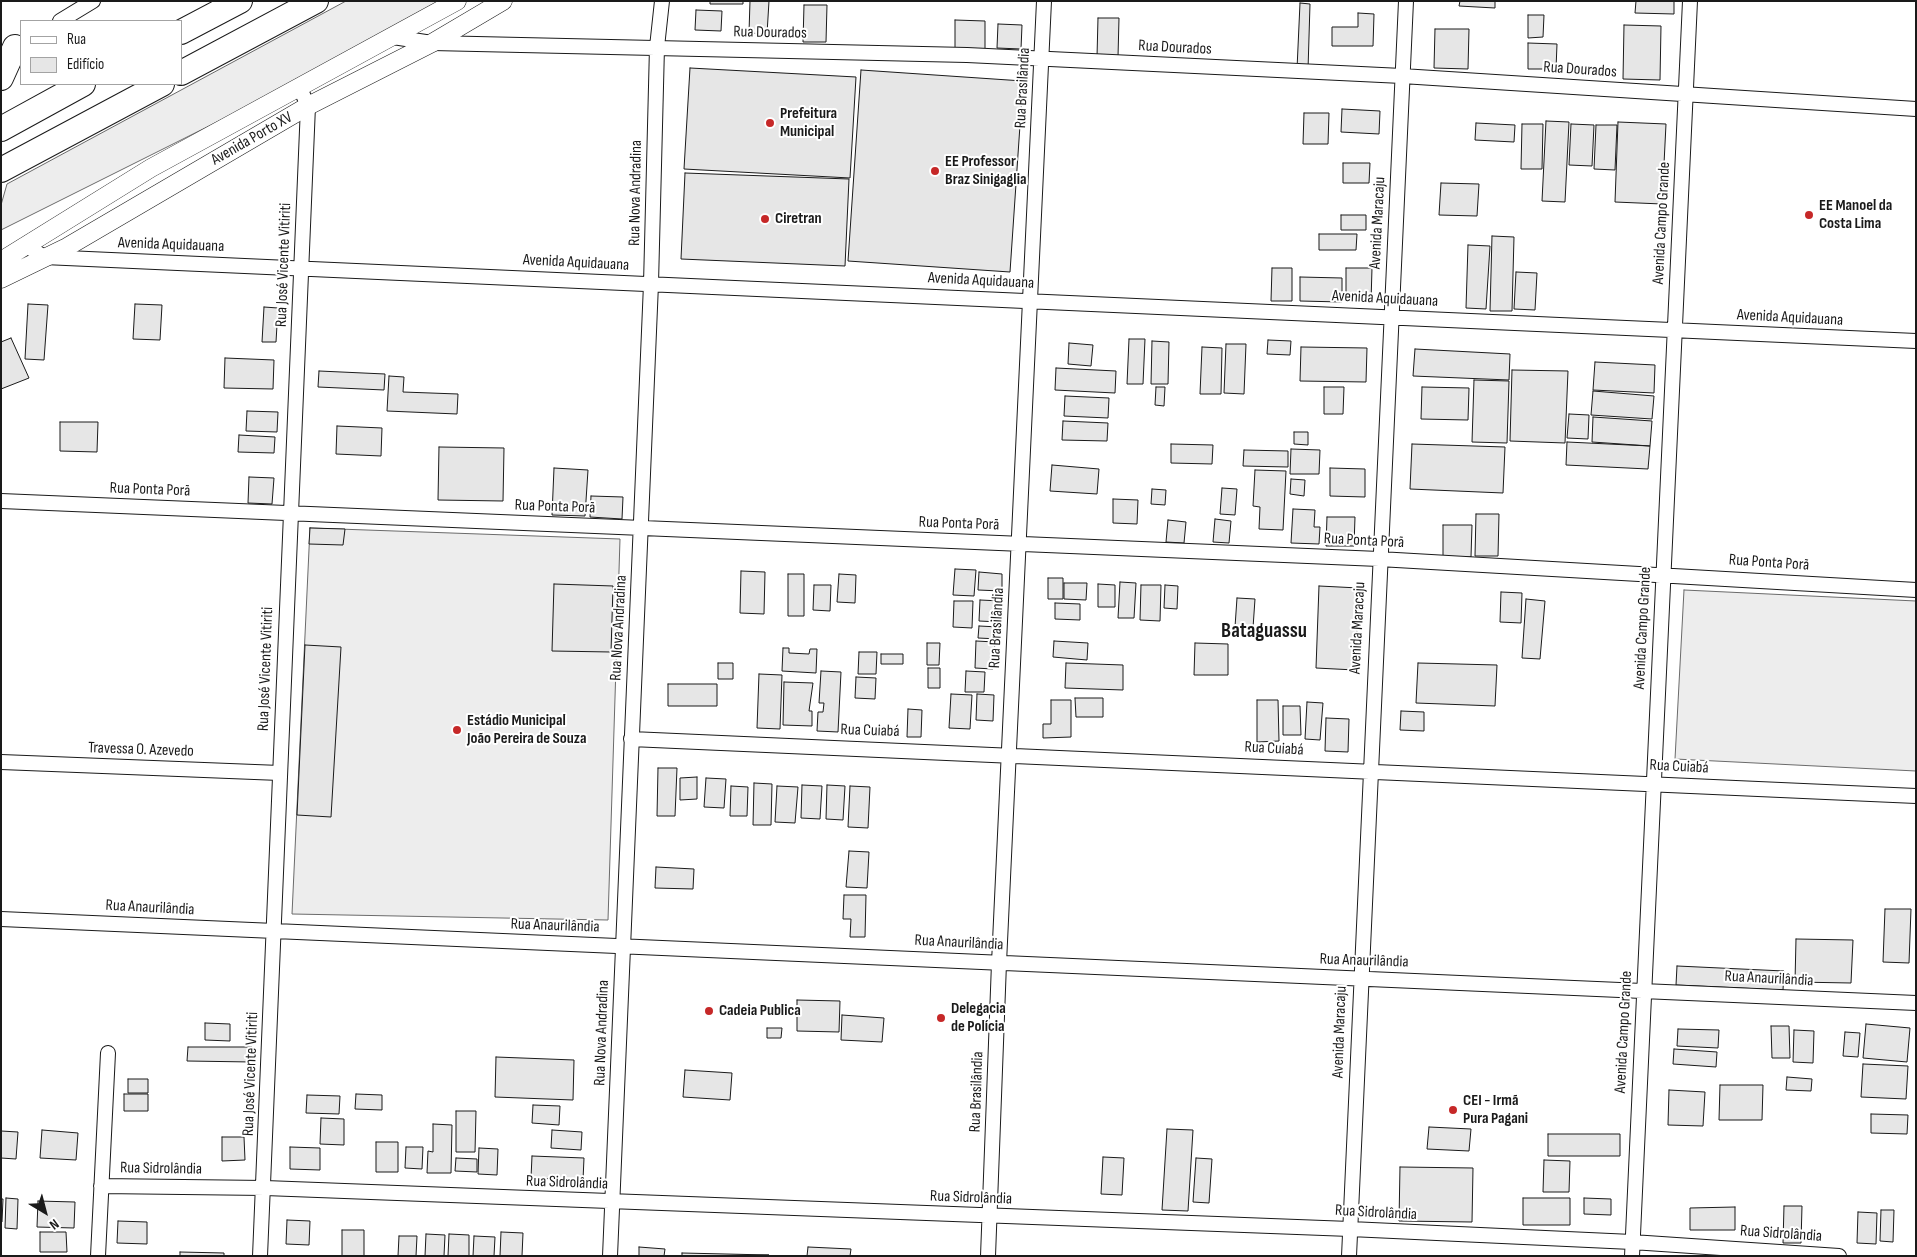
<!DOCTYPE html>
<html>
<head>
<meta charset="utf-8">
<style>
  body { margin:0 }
  #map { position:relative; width:1917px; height:1257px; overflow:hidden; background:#fff; font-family:"Sofia Sans Condensed",sans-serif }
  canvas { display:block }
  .frame { position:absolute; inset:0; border:2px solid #1a1a1a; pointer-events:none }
  .legend { position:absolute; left:20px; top:20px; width:162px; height:65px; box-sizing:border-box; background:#fff; border:1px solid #a3a3a3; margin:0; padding:6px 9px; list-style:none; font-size:15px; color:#1a1a1a }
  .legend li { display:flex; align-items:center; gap:10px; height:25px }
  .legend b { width:25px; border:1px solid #a3a3a3 }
  .north { position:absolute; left:20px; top:1187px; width:50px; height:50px; -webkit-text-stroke:4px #fff; paint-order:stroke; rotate:143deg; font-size:14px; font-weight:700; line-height:20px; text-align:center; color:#1a1a1a }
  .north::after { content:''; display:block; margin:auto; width:18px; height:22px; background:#1a1a1a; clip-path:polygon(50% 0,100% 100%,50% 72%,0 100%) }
</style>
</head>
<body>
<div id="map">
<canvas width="1917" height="1257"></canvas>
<div class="frame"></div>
<ul class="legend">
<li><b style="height:6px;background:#fff"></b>Rua</li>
<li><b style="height:14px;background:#e6e6e6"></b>Edifício</li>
</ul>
<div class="north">N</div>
</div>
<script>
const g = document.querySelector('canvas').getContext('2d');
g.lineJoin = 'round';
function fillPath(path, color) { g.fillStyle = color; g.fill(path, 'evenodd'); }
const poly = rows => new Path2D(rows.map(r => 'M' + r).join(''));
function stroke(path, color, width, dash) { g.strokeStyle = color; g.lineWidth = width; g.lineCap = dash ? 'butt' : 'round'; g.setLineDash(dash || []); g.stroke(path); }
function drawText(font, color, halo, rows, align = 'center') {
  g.font = font + ' "Sofia Sans Condensed",sans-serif'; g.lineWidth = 4; g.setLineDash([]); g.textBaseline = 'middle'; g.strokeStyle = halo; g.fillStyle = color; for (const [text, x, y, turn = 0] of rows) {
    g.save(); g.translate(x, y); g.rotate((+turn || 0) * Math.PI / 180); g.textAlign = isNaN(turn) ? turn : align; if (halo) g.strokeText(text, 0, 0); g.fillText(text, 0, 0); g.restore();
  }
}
const built = poly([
  [346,1,444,1,339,61,1,230,1,205,7,184,346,1],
  [310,528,620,539,608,920,292,914,310,528],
  [1684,590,1916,601,1916,771,1675,759,1684,590]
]);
const building = poly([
  [710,1,743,1,743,4,710,4,710,1],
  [750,1,769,1,767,34,749,33,750,1],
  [1460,1,1495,1,1495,8,1459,6,1460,1],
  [1636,1,1674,1,1674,14,1635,13,1636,1],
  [1300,3,1310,4,1308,70,1297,69,1300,3],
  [804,5,827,5,826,42,803,42,804,5],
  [696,10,722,11,721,31,695,30,696,10],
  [1358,13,1374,14,1373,46,1332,46,1332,27,1358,27,1358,13],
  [1528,15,1544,15,1543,37,1528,38,1528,15],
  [1098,18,1119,18,1118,57,1097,57,1098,18],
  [955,20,985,21,985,49,955,48,955,20],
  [998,24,1022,25,1021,49,997,48,998,24],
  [1624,25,1661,26,1660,80,1623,79,1624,25],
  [1435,29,1469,29,1468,69,1434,68,1435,29],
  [1528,43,1557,44,1556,69,1528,69,1528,43],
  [690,68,856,77,850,178,684,169,690,68],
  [861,70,1023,81,1010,272,848,261,861,70],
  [1342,109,1380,111,1379,134,1341,132,1342,109],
  [1304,113,1329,113,1328,144,1303,144,1304,113],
  [1546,121,1569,122,1565,202,1542,201,1546,121],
  [1618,122,1666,124,1662,204,1615,202,1618,122],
  [1476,123,1515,125,1514,142,1475,140,1476,123],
  [1522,124,1543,124,1542,169,1521,169,1522,124],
  [1571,124,1594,125,1592,166,1569,165,1571,124],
  [1596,125,1617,125,1615,170,1594,169,1596,125],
  [1343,163,1370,163,1369,183,1343,183,1343,163],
  [685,173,849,179,845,266,681,259,685,173],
  [1441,183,1479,184,1477,216,1439,215,1441,183],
  [1341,215,1366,215,1366,230,1341,230,1341,215],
  [1319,234,1357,234,1356,250,1319,250,1319,234],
  [1492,236,1514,237,1512,311,1490,311,1492,236],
  [1468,245,1490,246,1486,309,1466,308,1468,245],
  [1272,268,1292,268,1292,301,1271,301,1272,268],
  [1346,268,1372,268,1371,302,1346,302,1346,268],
  [1516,272,1537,273,1535,310,1514,309,1516,272],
  [1300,277,1342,278,1342,302,1300,301,1300,277],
  [28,304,48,305,44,360,25,359,28,304],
  [135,304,162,305,160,340,133,339,135,304],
  [264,307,278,308,276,342,262,342,264,307],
  [11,338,29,378,1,389,1,342,11,338],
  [1129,339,1145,339,1143,384,1127,384,1129,339],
  [1268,340,1291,341,1290,355,1267,354,1268,340],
  [1152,341,1169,342,1168,384,1151,384,1152,341],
  [1069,343,1093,345,1091,366,1068,364,1069,343],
  [1226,344,1246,344,1244,394,1224,393,1226,344],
  [1202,347,1222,348,1221,394,1200,394,1202,347],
  [1301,347,1367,348,1366,382,1300,381,1301,347],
  [1415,349,1510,354,1509,380,1413,376,1415,349],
  [225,358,274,360,273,389,224,388,225,358],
  [1595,362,1655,365,1654,393,1593,390,1595,362],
  [1056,368,1116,371,1115,393,1055,390,1056,368],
  [1512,370,1568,371,1565,443,1510,441,1512,370],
  [319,371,385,374,384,390,318,387,319,371],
  [389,376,404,377,403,392,458,394,457,414,387,411,389,376],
  [1474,380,1509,381,1507,443,1472,442,1474,380],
  [1156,387,1165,387,1164,406,1155,405,1156,387],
  [1324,387,1344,387,1343,414,1324,414,1324,387],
  [1422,387,1469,388,1468,420,1421,419,1422,387],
  [1593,391,1654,396,1652,419,1591,415,1593,391],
  [1065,396,1109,398,1108,418,1064,416,1065,396],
  [247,411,278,412,277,432,246,431,247,411],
  [1569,414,1589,415,1588,439,1567,438,1569,414],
  [1593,417,1652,421,1650,446,1592,442,1593,417],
  [1063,421,1108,423,1107,441,1062,440,1063,421],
  [60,422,98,422,97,452,60,451,60,422],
  [337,426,382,428,381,456,336,454,337,426],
  [1294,432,1308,432,1308,445,1294,444,1294,432],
  [239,435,275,437,274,453,238,452,239,435],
  [1567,442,1650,446,1648,469,1566,465,1567,442],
  [1171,444,1213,445,1212,464,1171,463,1171,444],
  [1412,444,1505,447,1503,493,1410,489,1412,444],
  [439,447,504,448,503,501,438,500,439,447],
  [1291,449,1320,450,1319,474,1290,474,1291,449],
  [1244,450,1288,451,1288,467,1243,466,1244,450],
  [1052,465,1099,469,1097,494,1050,491,1052,465],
  [554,468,588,470,585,516,552,515,554,468],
  [1330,468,1365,469,1365,497,1330,496,1330,468],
  [1255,470,1286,471,1283,530,1259,529,1260,507,1253,506,1255,470],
  [249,477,274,478,272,504,248,503,249,477],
  [1291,479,1305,480,1304,496,1290,494,1291,479],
  [1222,488,1237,489,1235,515,1220,514,1222,488],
  [1152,489,1166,490,1165,505,1151,504,1152,489],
  [591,496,623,497,622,519,590,517,591,496],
  [1113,499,1138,500,1137,524,1113,523,1113,499],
  [1293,509,1315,510,1314,527,1320,527,1319,544,1291,543,1293,509],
  [1476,514,1499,514,1498,556,1475,556,1476,514],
  [1327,517,1355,517,1354,546,1326,546,1327,517],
  [1215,519,1231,521,1229,543,1213,542,1215,519],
  [1168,520,1186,522,1184,543,1166,542,1168,520],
  [1443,525,1472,525,1471,557,1443,557,1443,525],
  [310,528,345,529,343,545,309,544,310,528],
  [955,569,976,570,974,596,953,595,955,569],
  [741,571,765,572,764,614,740,613,741,571],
  [979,572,1002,574,1002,591,978,590,979,572],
  [788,574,804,574,804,616,788,616,788,574],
  [839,574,856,575,855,603,837,602,839,574],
  [1048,578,1063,578,1063,599,1048,599,1048,578],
  [1120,582,1136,583,1134,618,1118,618,1120,582],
  [1064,583,1087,583,1086,600,1064,599,1064,583],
  [554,584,613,586,611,652,552,651,554,584],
  [1098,584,1115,585,1115,607,1098,607,1098,584],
  [814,585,831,585,830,611,813,610,814,585],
  [1141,585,1161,585,1160,621,1140,620,1141,585],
  [1165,585,1178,586,1177,609,1164,608,1165,585],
  [1319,586,1359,588,1355,670,1316,668,1319,586],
  [1501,592,1522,593,1521,623,1500,622,1501,592],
  [1237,598,1255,599,1253,628,1235,627,1237,598],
  [1526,599,1545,601,1540,659,1522,658,1526,599],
  [980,600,1001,601,1000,622,979,621,980,600],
  [954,601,973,601,972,628,953,627,954,601],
  [1055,603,1080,604,1080,620,1055,619,1055,603],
  [979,626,999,627,999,639,978,638,979,626],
  [976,641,995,642,993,669,975,668,976,641],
  [1054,641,1088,643,1087,660,1053,657,1054,641],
  [927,643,940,643,939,665,927,665,927,643],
  [1195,643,1228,644,1228,675,1194,675,1195,643],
  [305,645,341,647,331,817,297,815,305,645],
  [783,648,789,648,789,653,809,654,810,649,817,649,816,673,782,671,783,648],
  [859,652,877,652,876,674,858,674,859,652],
  [881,654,903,654,903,664,881,664,881,654],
  [718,663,733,663,733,679,718,679,718,663],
  [1066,663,1123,665,1123,690,1065,688,1066,663],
  [1418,663,1497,665,1495,706,1416,703,1418,663],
  [928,668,940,668,940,688,928,688,928,668],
  [821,671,841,672,838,732,817,731,818,712,823,712,824,703,819,703,821,671],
  [966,671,985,672,984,692,965,692,966,671],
  [759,674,782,675,780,729,757,728,759,674],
  [856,677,876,678,875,699,855,698,856,677],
  [784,682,813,683,809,711,812,711,812,726,783,725,784,682],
  [668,684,717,684,717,706,668,706,668,684],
  [951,694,972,695,970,729,949,728,951,694],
  [977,694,994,695,993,721,976,720,977,694],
  [1075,698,1103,698,1103,717,1076,717,1075,698],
  [1051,700,1071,700,1071,737,1043,738,1043,724,1051,724,1051,700],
  [1257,700,1278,700,1279,741,1257,742,1257,700],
  [1307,702,1323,703,1320,740,1305,739,1307,702],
  [1283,706,1300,706,1301,735,1283,735,1283,706],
  [908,709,922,710,921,737,907,737,908,709],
  [1401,711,1424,712,1424,731,1400,730,1401,711],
  [1326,718,1349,719,1348,752,1325,751,1326,718],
  [658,768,677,768,675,816,657,816,658,768],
  [697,777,697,799,680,800,680,778,697,777],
  [706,778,726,779,724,808,704,807,706,778],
  [754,783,772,784,771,825,753,825,754,783],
  [802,785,822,786,820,819,801,818,802,785],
  [827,785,845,786,843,820,826,819,827,785],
  [731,786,748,787,747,816,730,816,731,786],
  [777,786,798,787,795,823,775,822,777,786],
  [850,786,870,787,868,828,848,827,850,786],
  [849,851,869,852,867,888,846,887,849,851],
  [656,867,694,869,693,889,655,888,656,867],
  [844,895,866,895,865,937,850,937,851,919,843,919,844,895],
  [1885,909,1911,909,1909,963,1883,962,1885,909],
  [1796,939,1853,940,1851,983,1795,982,1796,939],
  [1677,966,1784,971,1783,990,1676,985,1677,966],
  [797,1000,840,1001,839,1032,797,1031,797,1000],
  [842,1015,884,1018,882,1042,841,1040,842,1015],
  [205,1023,230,1024,230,1041,205,1040,205,1023],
  [1866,1024,1910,1028,1907,1062,1863,1058,1866,1024],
  [1771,1026,1789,1026,1790,1058,1772,1058,1771,1026],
  [767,1028,782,1028,781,1038,767,1038,767,1028],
  [1678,1029,1719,1030,1718,1048,1677,1046,1678,1029],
  [1794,1030,1814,1031,1813,1063,1793,1062,1794,1030],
  [1845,1032,1860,1033,1858,1057,1843,1056,1845,1032],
  [188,1047,252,1047,252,1062,187,1061,188,1047],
  [1674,1049,1717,1052,1716,1067,1673,1064,1674,1049],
  [496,1057,574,1060,573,1100,495,1097,496,1057],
  [1863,1064,1908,1066,1906,1099,1861,1097,1863,1064],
  [685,1070,732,1073,730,1100,683,1097,685,1070],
  [1787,1077,1812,1079,1811,1091,1786,1090,1787,1077],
  [128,1079,148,1079,148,1093,128,1093,128,1079],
  [1720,1085,1763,1085,1762,1120,1719,1120,1720,1085],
  [1669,1090,1705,1092,1703,1126,1668,1125,1669,1090],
  [124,1094,148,1094,148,1111,124,1111,124,1094],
  [356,1094,382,1095,382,1110,355,1109,356,1094],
  [307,1095,340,1096,339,1114,306,1113,307,1095],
  [533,1105,560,1106,559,1125,532,1123,533,1105],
  [456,1111,476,1111,475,1152,456,1152,456,1111],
  [1871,1114,1908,1115,1907,1134,1871,1133,1871,1114],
  [321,1118,344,1119,344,1145,320,1144,321,1118],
  [433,1124,452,1125,451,1173,427,1173,428,1151,433,1152,433,1124],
  [1429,1127,1471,1129,1469,1151,1427,1149,1429,1127],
  [1167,1129,1193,1130,1188,1211,1162,1210,1167,1129],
  [42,1130,78,1133,76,1160,40,1158,42,1130],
  [552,1130,582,1132,581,1150,551,1148,552,1130],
  [1,1131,18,1132,16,1159,1,1158,1,1131],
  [1548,1134,1620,1134,1620,1156,1548,1156,1548,1134],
  [222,1137,244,1137,245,1160,222,1161,222,1137],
  [376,1142,398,1142,398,1172,376,1172,376,1142],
  [290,1147,320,1148,320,1170,290,1169,290,1147],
  [406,1147,423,1147,422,1169,405,1168,406,1147],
  [479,1148,498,1149,497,1175,478,1174,479,1148],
  [532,1156,584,1158,583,1180,531,1178,532,1156],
  [1103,1157,1124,1158,1122,1195,1101,1194,1103,1157],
  [456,1158,477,1159,477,1172,455,1171,456,1158],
  [1196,1158,1212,1159,1209,1203,1193,1202,1196,1158],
  [1544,1160,1570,1161,1569,1192,1543,1192,1544,1160],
  [1400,1167,1473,1168,1472,1222,1399,1221,1400,1167],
  [6,1198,18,1199,17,1229,5,1228,6,1198],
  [1523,1198,1570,1198,1570,1225,1523,1225,1523,1198],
  [1584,1198,1611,1199,1611,1215,1584,1214,1584,1198],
  [1,1199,3,1199,2,1222,1,1222,1,1199],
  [38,1201,75,1202,74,1228,37,1227,38,1201],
  [1784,1206,1802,1206,1801,1243,1783,1243,1784,1206],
  [1735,1207,1735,1230,1690,1230,1690,1208,1735,1207],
  [1881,1210,1894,1210,1893,1242,1880,1241,1881,1210],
  [1858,1212,1877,1213,1876,1244,1857,1243,1858,1212],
  [287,1220,310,1221,309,1245,286,1244,287,1220],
  [118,1221,147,1222,147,1244,117,1243,118,1221],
  [342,1230,364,1230,364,1256,342,1256,342,1230],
  [40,1232,66,1232,67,1252,40,1252,40,1232],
  [501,1232,523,1233,522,1256,500,1256,501,1232],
  [426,1234,445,1235,444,1256,425,1256,426,1234],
  [449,1234,469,1235,469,1256,448,1256,449,1234],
  [399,1236,417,1236,416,1256,398,1256,399,1236],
  [474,1236,495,1237,494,1256,473,1256,474,1236],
  [639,1247,665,1249,664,1256,639,1256,639,1247],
  [808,1247,851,1249,850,1256,807,1256,808,1247],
  [180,1252,224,1253,224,1256,180,1256,180,1252],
  [682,1253,769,1255,682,1256,682,1253]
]);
const minor = poly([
  [60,21,93,1],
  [393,37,432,43,967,55,1402,76,1916,109],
  [27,246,44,257,1916,341],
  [1,501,1379,559,1916,590],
  [631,739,1916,796],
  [1,762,280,773],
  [1,919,1916,1003],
  [101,1186,265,1188,1350,1229,1632,1242,1839,1256],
  [98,1256,108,1053],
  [260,1256,308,106,299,86],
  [610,1256,651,284,657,47,662,1],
  [988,1256,999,963,1044,1],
  [1349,1256,1406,1],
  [1632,1256,1690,1]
]);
const tertiary = poly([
  [1,261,151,168,457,1],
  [1,279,67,247,308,106,432,43,503,1]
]);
const trunk = poly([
  [181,32,240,1],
  [181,73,316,1],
  [1,78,15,47],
  [1,129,83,84],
  [1,170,162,84]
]);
const markers = [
  [770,123,5,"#c62828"],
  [935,171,5,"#c62828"],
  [1809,215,5,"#c62828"],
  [765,219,5,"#c62828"],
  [457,730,5,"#c62828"],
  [709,1011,5,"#c62828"],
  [941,1018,5,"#c62828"],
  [1453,1110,5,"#c62828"]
];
const streetNames = [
  ["Rua Dourados",770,33,1],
  ["Rua Dourados",1175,48,3],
  ["Rua Dourados",1580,70,4],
  ["Rua Brasilândia",1023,88,-87],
  ["Avenida Porto XV",252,139,-30],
  ["Rua Nova Andradina",636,193,-89],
  ["Avenida Maracaju",1378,223,-87],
  ["Avenida Campo Grande",1662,223,-87],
  ["Avenida Aquidauana",171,245,2],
  ["Avenida Aquidauana",576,263,3],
  ["Rua José Vicente Vitiriti",284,265,-88],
  ["Avenida Aquidauana",981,281,3],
  ["Avenida Aquidauana",1385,299,3],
  ["Avenida Aquidauana",1790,318,3],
  ["Rua Ponta Porã",150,490,2],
  ["Rua Ponta Porã",555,507,2],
  ["Rua Ponta Porã",959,524,2],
  ["Rua Ponta Porã",1364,541,3],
  ["Rua Ponta Porã",1769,563,4],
  ["Rua Nova Andradina",619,628,-87],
  ["Rua Brasilândia",997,628,-87],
  ["Avenida Maracaju",1358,628,-87],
  ["Avenida Campo Grande",1643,628,-87],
  ["Rua José Vicente Vitiriti",266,669,-88],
  ["Rua Cuiabá",870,731,2],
  ["Rua Cuiabá",1274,749,3],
  ["Travessa O. Azevedo",141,750,2],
  ["Rua Cuiabá",1679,767,3],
  ["Rua Anaurilândia",150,908,3],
  ["Rua Anaurilândia",555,926,2],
  ["Rua Anaurilândia",959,943,3],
  ["Rua Anaurilândia",1364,961,2],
  ["Rua Anaurilândia",1769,979,3],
  ["Avenida Maracaju",1340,1032,-88],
  ["Avenida Campo Grande",1624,1032,-87],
  ["Rua Nova Andradina",602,1033,-88],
  ["Rua José Vicente Vitiriti",251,1074,-88],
  ["Rua Brasilândia",977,1092,-88],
  ["Rua Sidrolândia",161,1169,1],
  ["Rua Sidrolândia",567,1183,2],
  ["Rua Sidrolândia",971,1198,2],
  ["Rua Sidrolândia",1376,1213,3],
  ["Rua Sidrolândia",1781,1234,4]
];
const poiNames = [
  ["Prefeitura",780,114],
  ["Municipal",780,132],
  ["EE Professor",945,162],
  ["Braz Sinigaglia",945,180],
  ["EE Manoel da",1819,206],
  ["Costa Lima",1819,224],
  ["Ciretran",775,219],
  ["Estádio Municipal",467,721],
  ["João Pereira de Souza",467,739],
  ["Delegacia",951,1009],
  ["de Polícia",951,1027],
  ["Cadeia Publica",719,1011],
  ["CEI - Irmã",1463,1101],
  ["Pura Pagani",1463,1119]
];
const districtNames = [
  ["Bataguassu",1264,632]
];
fillPath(built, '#ededed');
stroke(built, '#6a6a6a', 1);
fillPath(building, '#e6e6e6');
stroke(building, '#1a1a1a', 1);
stroke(minor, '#1a1a1a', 16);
stroke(tertiary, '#1a1a1a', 19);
stroke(trunk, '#1a1a1a', 26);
stroke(minor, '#fff', 14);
stroke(tertiary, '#fff', 18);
stroke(trunk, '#fff', 24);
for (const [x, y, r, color] of markers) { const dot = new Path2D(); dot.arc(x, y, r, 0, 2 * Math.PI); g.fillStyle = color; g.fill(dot); stroke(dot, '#fff', 2); }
drawText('16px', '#1a1a1a', '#fff', streetNames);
drawText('bold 16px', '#1a1a1a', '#fff', poiNames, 'left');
drawText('bold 21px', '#1a1a1a', '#fff', districtNames);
</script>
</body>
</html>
